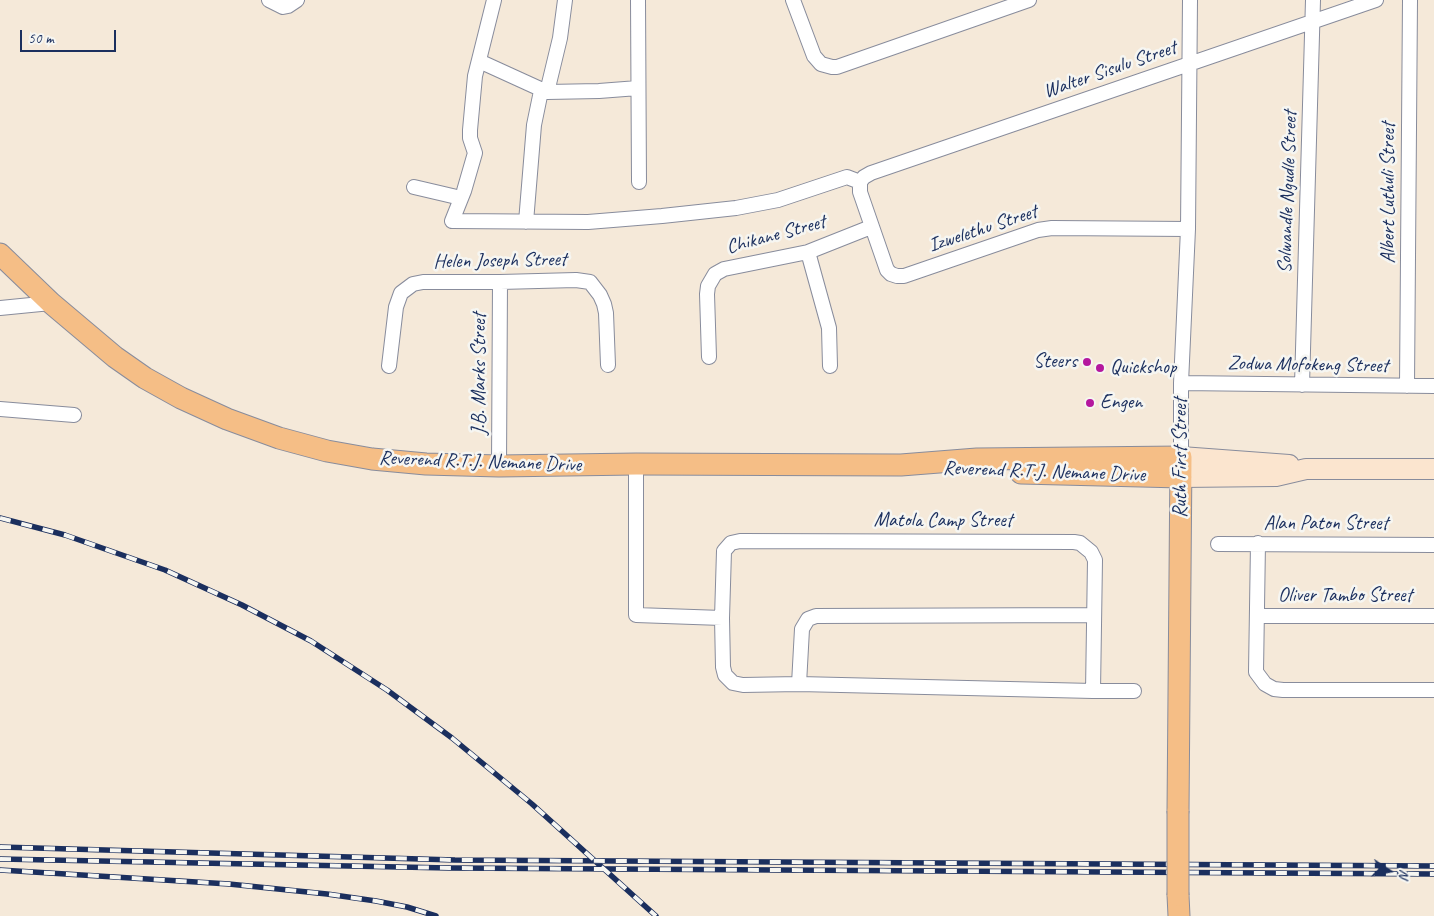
<!DOCTYPE html>
<html>
<head>
<meta charset="utf-8">
<style>
  body { margin:0 }
  #map { position:relative; width:1434px; height:916px; overflow:hidden; background:#f5e9d9; font-family:Caveat,sans-serif }
  canvas { display:block }
  .north { position:absolute; left:1364px; top:846px; width:50px; height:50px; -webkit-text-stroke:4px #f6f6f2; paint-order:stroke; rotate:101deg; font-size:14px; font-weight:700; line-height:20px; text-align:center; color:#1b2f5e }
  .north::after { content:''; display:block; margin:auto; width:18px; height:22px; background:#1b2f5e; clip-path:polygon(50% 0,100% 100%,50% 72%,0 100%) }
  .scale { position:absolute; left:20px; top:30px; width:96px; height:22px; box-sizing:border-box; border:2px solid #1b2f5e; border-top:0; padding-left:6px; font-size:15px; line-height:18px; white-space:nowrap; color:#1b2f5e; -webkit-text-stroke:4px #f6f6f2; paint-order:stroke }
</style>
</head>
<body>
<div id="map">
<canvas width="1434" height="916"></canvas>
<div class="north">N</div>
<div class="scale">50 m</div>
</div>
<script>
const g = document.querySelector('canvas').getContext('2d');
g.lineJoin = 'round';
const poly = rows => new Path2D(rows.map(r => 'M' + r).join(''));
function stroke(path, color, width, dash) { g.strokeStyle = color; g.lineWidth = width; g.lineCap = dash ? 'butt' : 'round'; g.setLineDash(dash || []); g.stroke(path); }
function drawText(font, color, halo, rows, align = 'center') {
  g.font = font + ' Caveat,sans-serif'; g.lineWidth = 5; g.setLineDash([]); g.textBaseline = 'middle'; g.strokeStyle = halo; g.fillStyle = color; for (const [text, x, y, turn = 0] of rows) {
    g.save(); g.translate(x, y); g.rotate((+turn || 0) * Math.PI / 180); g.textAlign = isNaN(turn) ? turn : align; if (halo) g.strokeText(text, 0, 0); g.fillText(text, 0, 0); g.restore();
  }
}
const street = poly([
  [269,0,283,7,288,6,297,0],
  [494,0,475,76,470,130,470,138,475,153,464,191,452,221,588,222,662,216,736,208,778,200,847,177,860,182],
  [638,0,639,182],
  [793,0,814,56,821,64,832,67,837,67,1029,0],
  [479,61,547,92,599,91,638,88],
  [547,92,560,38,565,0],
  [860,182,864,177,871,173,1376,0],
  [860,182,860,192,887,270,891,274,897,276,904,276,1038,230,1052,228,1188,229],
  [414,187,461,198],
  [526,222,534,125,541,91],
  [808,252,829,328,830,366],
  [0,308,51,303],
  [709,357,707,294,708,286,715,274,724,269,808,252,871,227],
  [389,366,396,307,401,293,413,284,423,282,500,282,576,280,590,282,600,295,604,304,606,313,608,365],
  [1181,383,1434,386],
  [1302,385,1313,0],
  [1407,386,1410,0],
  [0,409,74,415],
  [1181,457,1181,383,1188,229,1190,0],
  [636,464,636,615,722,618],
  [499,466,500,282],
  [1258,543,1256,672,1265,684,1274,689,1283,690,1434,690],
  [1218,544,1434,545],
  [1257,616,1434,616],
  [799,684,802,629,808,619,816,616,1093,615],
  [1093,691,1095,560,1091,552,1080,543,1074,542,740,541,731,543,724,551,722,618,723,667,725,675,733,683,743,685,799,684,1093,691,1134,691]
]);
const secondary = poly([
  [1181,457,1289,465],
  [1181,477,1276,476,1306,469,1434,469]
]);
const primary = poly([
  [0,254,51,303,115,357,145,378,181,398,227,419,279,438,327,451,372,459,426,464,499,466,636,464,901,465,977,459,1181,457,1178,811],
  [1021,473,1181,477],
  [1178,895,1179,916]
]);
const rail = poly([
  [0,518,65,535,165,570,242,605,311,641,387,690,452,738,532,804,656,916],
  [0,847,455,860,1434,866],
  [0,859,449,868,1434,874],
  [0,870,229,884,327,894,376,901,407,907,436,916]
]);
const primaryBridge = poly([
  [1178,895,1178,811]
]);
const markers = [
  [1087,362,5,"#b5179e"],
  [1100,368,5,"#b5179e"],
  [1090,403,5,"#b5179e"]
];
const streetNames = [
  ["Walter Sisulu Street",1110,70,-19],
  ["Solwandle Ngudle Street",1288,192,-88],
  ["Albert Luthuli Street",1389,193,-90],
  ["Izwelethu Street",983,229,-18],
  ["Chikane Street",776,235,-15],
  ["Helen Joseph Street",500,261,-1],
  ["Zodwa Mofokeng Street",1308,365,1],
  ["J.B. Marks Street",480,374,-90],
  ["Ruth First Street",1181,458,-90],
  ["Reverend R.T.J. Nemane Drive",480,462,2],
  ["Reverend R.T.J. Nemane Drive",1044,472,2],
  ["Matola Camp Street",943,521],
  ["Alan Paton Street",1326,524],
  ["Oliver Tambo Street",1345,596]
];
const poiNames = [
  ["Steers",1077,362,"right"],
  ["Quickshop",1110,368],
  ["Engen",1100,403]
];
stroke(street, '#888c9c', 16);
stroke(secondary, '#888c9c', 22);
stroke(primary, '#888c9c', 23);
stroke(street, '#fff', 14);
stroke(secondary, '#fbe5cf', 20);
stroke(primary, '#f5be86', 21);
stroke(rail, '#1b2f5e', 5.5);
stroke(rail, '#f6f6f2', 4, [11]);
stroke(primaryBridge, '#888c9c', 23, []);
stroke(primaryBridge, '#f5be86', 21);
for (const [x, y, r, color] of markers) { const dot = new Path2D(); dot.arc(x, y, r, 0, 2 * Math.PI); g.fillStyle = color; g.fill(dot); stroke(dot, '#f6f6f2', 2); }
drawText('20px', '#1b2f5e', '#f6f6f2', streetNames);
drawText('20px', '#1b2f5e', '#f6f6f2', poiNames, 'left');
</script>
</body>
</html>
